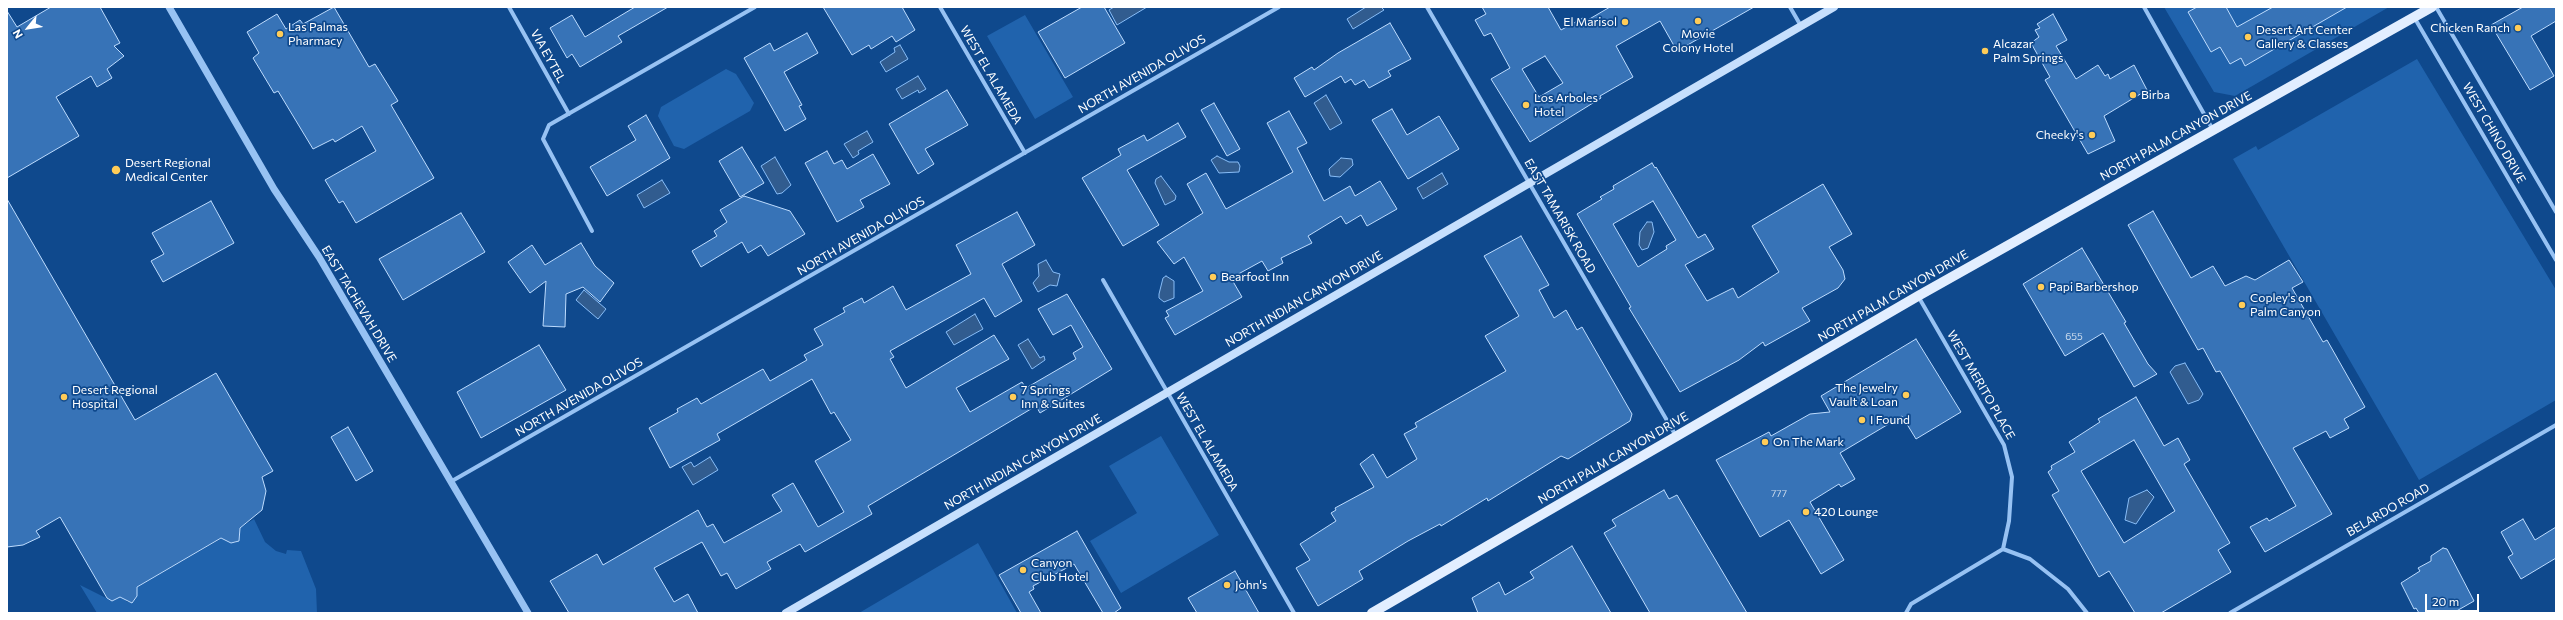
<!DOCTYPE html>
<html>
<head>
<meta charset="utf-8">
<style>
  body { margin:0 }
  #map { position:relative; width:2563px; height:620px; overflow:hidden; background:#0f498d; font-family:Commissioner,sans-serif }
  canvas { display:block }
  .frame { position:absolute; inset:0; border:8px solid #fff; pointer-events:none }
  .north { position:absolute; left:8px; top:8px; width:40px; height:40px; -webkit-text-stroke:3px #0f498d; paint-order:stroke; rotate:240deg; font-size:11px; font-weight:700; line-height:16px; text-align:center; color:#fff }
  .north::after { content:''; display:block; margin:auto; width:14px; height:18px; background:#fff; clip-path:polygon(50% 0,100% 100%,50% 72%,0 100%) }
  .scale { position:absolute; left:2425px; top:594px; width:54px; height:18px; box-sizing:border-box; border:2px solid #fff; border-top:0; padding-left:5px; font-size:12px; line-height:14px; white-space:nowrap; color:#fff; -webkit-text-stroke:3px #0f498d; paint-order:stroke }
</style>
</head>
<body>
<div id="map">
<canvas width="2563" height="620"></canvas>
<div class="frame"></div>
<div class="north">N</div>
<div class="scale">20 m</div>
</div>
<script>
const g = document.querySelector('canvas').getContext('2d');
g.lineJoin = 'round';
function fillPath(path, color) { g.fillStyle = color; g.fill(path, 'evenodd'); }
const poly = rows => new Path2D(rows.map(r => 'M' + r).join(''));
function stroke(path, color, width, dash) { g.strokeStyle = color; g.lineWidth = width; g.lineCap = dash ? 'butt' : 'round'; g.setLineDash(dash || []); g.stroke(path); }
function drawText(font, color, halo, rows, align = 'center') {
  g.font = font + ' Commissioner,sans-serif'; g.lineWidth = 3.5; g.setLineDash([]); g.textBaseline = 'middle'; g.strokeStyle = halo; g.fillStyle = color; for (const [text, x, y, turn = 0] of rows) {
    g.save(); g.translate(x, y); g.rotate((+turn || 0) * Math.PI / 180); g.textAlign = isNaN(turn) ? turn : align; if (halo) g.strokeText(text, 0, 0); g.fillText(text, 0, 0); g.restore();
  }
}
const green = poly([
  [2164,7,2389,7,2235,96,2214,92],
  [1025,15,1073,97,1035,119,987,36],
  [2417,59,2556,290,2556,400,2419,480,2233,159,2256,146,2258,150],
  [726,69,736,74,754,103,750,111,684,149,674,146,658,116,661,107],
  [1161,436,1219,535,1121,593,1090,541,1137,513,1109,466],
  [254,519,265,542,276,551,286,554,287,550,301,551,316,589,317,613,97,613,80,585,112,601,122,595,127,602,133,602,137,596,136,588,224,537,227,541,235,543,240,536,238,529],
  [978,543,1017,613,859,613]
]);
const water = poly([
  [1114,7,1147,7,1117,25,1109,10,1114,7],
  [1366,7,1381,7,1384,10,1353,29,1347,19,1366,7],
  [900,45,908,59,886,72,880,62,895,52,894,48,900,45],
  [918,76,926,89,919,93,918,90,902,99,896,89,918,76],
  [1326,95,1342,123,1330,130,1314,103,1326,95],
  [867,131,873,142,858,151,859,154,853,158,844,144,867,131],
  [1217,156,1229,162,1238,162,1240,166,1239,172,1219,173,1211,160,1217,156],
  [775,157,791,185,782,193,777,194,761,166,775,157],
  [1341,158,1352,159,1353,165,1340,177,1330,176,1329,169,1341,158],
  [1442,173,1448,184,1423,199,1417,188,1442,173],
  [1161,176,1176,196,1175,200,1165,205,1155,183,1156,179,1161,176],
  [662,180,670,193,644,208,637,195,662,180],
  [1647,222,1652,222,1654,232,1648,248,1642,250,1639,245,1640,232,1647,222],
  [1046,260,1053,272,1060,274,1057,286,1050,285,1038,292,1033,283,1039,276,1038,264,1046,260],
  [1166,276,1174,281,1174,298,1164,302,1159,298,1159,294,1163,278,1166,276],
  [584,290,606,309,598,319,576,300,584,290],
  [975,314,983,329,954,345,946,332,975,314],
  [1028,339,1040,358,1044,356,1045,360,1032,369,1018,345,1028,339],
  [2185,363,2203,394,2199,400,2188,404,2170,372,2175,366,2185,363],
  [710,457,718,470,693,485,682,467,691,462,694,467,710,457],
  [2147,490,2154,497,2136,524,2125,520,2129,498,2147,490]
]);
const building = poly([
  [51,7,100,7,120,43,114,46,124,56,107,69,112,78,97,87,91,76,56,97,79,136,7,178,7,11,17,27,51,7],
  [334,7,369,67,375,64,398,101,391,105,434,178,356,223,343,201,339,203,325,180,376,151,362,126,335,142,333,139,313,149,278,91,274,93,253,58,259,53,247,32,277,14,286,29,300,20,303,24,334,7],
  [635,7,668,7,618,36,622,42,580,67,572,54,567,58,550,28,572,15,585,37,635,7],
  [823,7,902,7,915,30,896,42,892,36,871,49,869,45,852,55,823,7],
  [1082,7,1104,7,1125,43,1065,78,1038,32,1082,7],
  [1482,7,1548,7,1561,30,1583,18,1586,21,1610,7,1754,7,1677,51,1660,21,1616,46,1633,77,1600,96,1601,98,1530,142,1491,79,1510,68,1491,33,1484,36,1475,20,1486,14,1482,7],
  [1545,56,1563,83,1539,97,1522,69,1545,56],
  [2197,7,2226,7,2237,27,2273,7,2347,7,2245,66,2241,58,2230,64,2220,47,2211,52,2188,12,2197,7],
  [2523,7,2556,7,2556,21,2531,36,2554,76,2530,90,2491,25,2523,7],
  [2053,14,2067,40,2056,46,2076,79,2098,65,2105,76,2108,74,2110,79,2134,65,2147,90,2104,116,2115,141,2088,154,2045,80,2050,77,2031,43,2039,37,2035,30,2040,28,2037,24,2053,14],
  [1390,23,1411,59,1388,71,1391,76,1369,88,1364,80,1355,85,1351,79,1345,83,1341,76,1305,97,1294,78,1312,67,1314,70,1338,53,1390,23],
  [807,33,818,53,784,72,802,105,799,106,806,119,785,131,744,58,770,43,774,51,807,33],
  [947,90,968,125,925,149,934,164,918,174,889,124,947,90],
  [1214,103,1240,149,1227,156,1201,110,1214,103],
  [1392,109,1407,135,1439,116,1459,149,1408,179,1372,120,1392,109],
  [1289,111,1307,143,1297,148,1324,201,1350,186,1355,196,1380,181,1397,209,1367,226,1361,215,1346,224,1341,216,1308,236,1312,243,1281,258,1283,263,1268,271,1262,261,1231,278,1242,297,1175,335,1165,318,1169,316,1166,311,1203,291,1184,257,1174,264,1157,242,1203,213,1187,184,1206,173,1226,209,1293,172,1267,123,1289,111],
  [646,115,670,158,607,196,590,167,636,140,628,126,646,115],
  [1178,123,1186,137,1127,170,1159,225,1123,246,1082,178,1121,155,1118,149,1144,135,1147,141,1178,123],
  [742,147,764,183,740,197,719,161,742,147],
  [827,151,834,164,842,160,847,169,873,154,890,184,860,200,864,207,837,222,805,163,827,151],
  [1652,163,1655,168,1656,167,1698,238,1705,234,1714,249,1685,265,1707,301,1733,288,1738,298,1779,272,1752,226,1823,184,1852,234,1829,247,1843,270,1845,279,1838,288,1802,308,1810,321,1765,346,1763,342,1739,360,1680,392,1643,331,1629,308,1631,307,1577,214,1602,199,1600,197,1614,189,1613,186,1652,163],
  [1653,201,1676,240,1666,246,1667,249,1638,267,1613,224,1653,201],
  [744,196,790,211,805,234,768,256,761,245,748,253,742,242,701,267,692,251,717,236,714,231,727,222,720,210,744,196],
  [7,199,135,420,216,373,273,471,262,477,266,491,262,510,240,528,239,541,231,543,221,538,137,587,137,596,132,603,120,597,112,601,107,598,60,517,36,531,40,537,23,545,7,547,7,199],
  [211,201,234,243,163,282,151,261,164,254,152,233,211,201],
  [2153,211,2191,278,2213,266,2225,286,2246,276,2255,280,2289,260,2303,282,2292,288,2323,342,2327,340,2365,407,2344,419,2349,428,2330,438,2326,431,2293,448,2332,514,2265,552,2250,527,2267,518,2269,521,2296,506,2220,371,2216,372,2203,348,2198,350,2128,225,2153,211],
  [1017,212,1035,245,1002,264,1022,301,995,317,984,298,890,351,894,357,890,359,906,388,994,335,1009,359,956,388,970,412,1022,382,1026,388,1076,359,1073,353,1083,347,1071,325,1053,335,1038,309,1067,294,1112,369,1040,413,1036,406,868,506,872,514,805,552,800,544,767,562,771,569,736,589,727,573,721,576,702,542,654,568,674,602,688,594,698,613,569,613,550,581,597,554,603,565,698,510,707,527,713,524,724,543,782,511,772,495,793,483,818,527,844,512,815,461,851,440,834,412,831,414,812,379,717,434,720,440,670,468,649,428,678,412,677,409,697,398,701,404,763,369,770,381,807,360,804,355,823,345,814,329,845,312,843,308,862,298,864,303,893,286,906,310,971,274,956,245,1017,212],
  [461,213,485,252,403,300,379,259,461,213],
  [1521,236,1549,285,1539,290,1554,318,1566,310,1577,330,1582,327,1632,414,1630,421,1568,459,1561,456,1488,501,1487,498,1441,526,1440,524,1408,541,1359,571,1363,579,1318,606,1296,568,1310,560,1300,544,1336,521,1331,513,1336,510,1335,508,1374,487,1360,464,1373,454,1387,478,1417,459,1404,434,1417,427,1415,423,1506,371,1485,336,1519,316,1484,256,1521,236],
  [581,243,595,266,614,283,600,302,583,287,566,294,565,327,543,326,546,281,530,293,508,262,532,245,545,265,581,243],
  [2082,248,2126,322,2124,323,2148,364,2157,374,2134,387,2103,333,2065,356,2023,284,2082,248],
  [1916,339,1961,412,1916,439,1902,416,1840,453,1855,479,1841,487,1839,484,1810,502,1844,560,1821,574,1789,520,1760,537,1716,460,1769,432,1771,436,1810,414,1830,412,1821,396,1916,339],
  [539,345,566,390,481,438,457,392,539,345],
  [2136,397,2164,446,2178,438,2190,460,2184,464,2230,543,2218,550,2231,572,2161,613,2135,613,2109,571,2099,577,2052,495,2059,491,2048,472,2052,469,2051,466,2075,452,2069,442,2100,422,2098,419,2136,397],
  [2134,440,2175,511,2124,543,2081,471,2134,440],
  [348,427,373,471,356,481,331,437,348,427],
  [1664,490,1669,499,1677,495,1747,613,1650,613,1604,533,1616,526,1612,520,1664,490],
  [2523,519,2535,540,2556,527,2556,558,2521,579,2508,557,2513,554,2501,532,2523,519],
  [1077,531,1121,608,1114,613,1103,613,1074,564,1033,586,1034,589,1029,592,1041,613,1021,613,999,575,1077,531],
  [1572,546,1611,613,1478,613,1472,598,1499,582,1505,595,1534,578,1530,572,1572,546],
  [2443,548,2447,549,2474,601,2453,613,2419,613,2416,608,2414,609,2401,583,2420,571,2418,568,2431,561,2431,556,2443,548],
  [1235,571,1259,613,1197,613,1188,598,1235,571]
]);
const minor = poly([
  [509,7,569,114],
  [940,7,1025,153],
  [1427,7,1676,436],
  [1790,7,1801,26],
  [2144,7,2213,130],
  [2436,7,2556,212],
  [2414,17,2556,260],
  [592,231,543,139,549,125,755,7],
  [1103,280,1294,613],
  [1918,296,2004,445,2012,477,2009,521,2003,549],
  [452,481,1279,7],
  [2003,549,2030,559,2068,589,2087,613],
  [1906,613,1911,604,2003,549],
  [2230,613,2556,425]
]);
const tertiary = poly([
  [169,7,274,189,319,257,528,613]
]);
const secondary = poly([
  [786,613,1834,7]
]);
const primary = poly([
  [1372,613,1918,296,2432,7]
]);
const markers = [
  [1698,21,4,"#ffcc58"],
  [1625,22,4,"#ffcc58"],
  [2518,28,4,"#ffcc58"],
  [280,34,4,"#ffcc58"],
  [2248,37,4,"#ffcc58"],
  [1985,51,4,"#ffcc58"],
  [2133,95,4,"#ffcc58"],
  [1526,105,4,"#ffcc58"],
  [2092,135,4,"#ffcc58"],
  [116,170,5,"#ffcc58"],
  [1213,277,4,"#ffcc58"],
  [2041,287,4,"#ffcc58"],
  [2242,305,4,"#ffcc58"],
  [1906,395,4,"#ffcc58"],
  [64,397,4,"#ffcc58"],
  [1013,397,4,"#ffcc58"],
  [1862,420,4,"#ffcc58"],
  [1765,442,4,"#ffcc58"],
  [1806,512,4,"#ffcc58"],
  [1023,570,4,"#ffcc58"],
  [1227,585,4,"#ffcc58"]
];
const numberNames = [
  ["655",2074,337],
  ["777",1779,494]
];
const poiNames = [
  ["El Marisol",1617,22,"right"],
  ["Las Palmas",288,27],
  ["Pharmacy",288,41],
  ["Chicken Ranch",2510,28,"right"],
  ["Desert Art Center",2256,30],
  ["Gallery & Classes",2256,44],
  ["Movie",1698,34,"center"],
  ["Colony Hotel",1698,48,"center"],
  ["Alcazar",1993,44],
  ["Palm Springs",1993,58],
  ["Birba",2141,95],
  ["Los Arboles",1534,98],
  ["Hotel",1534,112],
  ["Cheeky's",2084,135,"right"],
  ["Desert Regional",125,163],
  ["Medical Center",125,177],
  ["Bearfoot Inn",1221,277],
  ["Papi Barbershop",2049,287],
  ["Copley's on",2250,298],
  ["Palm Canyon",2250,312],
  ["The Jewelry",1898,388,"right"],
  ["Vault & Loan",1898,402,"right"],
  ["Desert Regional",72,390],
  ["Hospital",72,404],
  ["7 Springs",1021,390],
  ["Inn & Suites",1021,404],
  ["I Found",1870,420],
  ["On The Mark",1773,442],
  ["420 Lounge",1814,512],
  ["Canyon",1031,563],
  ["Club Hotel",1031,577],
  ["John's",1235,585]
];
const streetNames = [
  ["VIA EYTEL",548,56,61],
  ["NORTH AVENIDA OLIVOS",1142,74,-30],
  ["WEST EL ALAMEDA",991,75,60],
  ["WEST CHINO DRIVE",2494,133,60],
  ["NORTH PALM CANYON DRIVE",2176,136,-29],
  ["EAST TAMARISK ROAD",1560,216,60],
  ["NORTH AVENIDA OLIVOS",861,236,-30],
  ["NORTH PALM CANYON DRIVE",1893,296,-30],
  ["NORTH INDIAN CANYON DRIVE",1304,299,-30],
  ["EAST TACHEVAH DRIVE",359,304,59],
  ["WEST MERITO PLACE",1981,385,60],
  ["NORTH AVENIDA OLIVOS",579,397,-30],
  ["WEST EL ALAMEDA",1207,442,60],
  ["NORTH PALM CANYON DRIVE",1613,458,-30],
  ["NORTH INDIAN CANYON DRIVE",1023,462,-30],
  ["BELARDO ROAD",2388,510,-30]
];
fillPath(green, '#2063ad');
fillPath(water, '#315c8f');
stroke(water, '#88bdf7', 1);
fillPath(building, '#3773b7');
stroke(building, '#bedcfe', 1);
stroke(minor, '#97c2f3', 4);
stroke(tertiary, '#97c2f3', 7);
stroke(secondary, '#c6dffd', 8);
stroke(primary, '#e2eeff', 10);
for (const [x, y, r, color] of markers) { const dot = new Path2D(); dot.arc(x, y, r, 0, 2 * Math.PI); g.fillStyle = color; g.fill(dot); stroke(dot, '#0f498d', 1.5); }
drawText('10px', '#cddced', null, numberNames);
drawText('12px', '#fff', '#0f498d', poiNames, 'left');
drawText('12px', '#fff', '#0f498d', streetNames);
</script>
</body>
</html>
